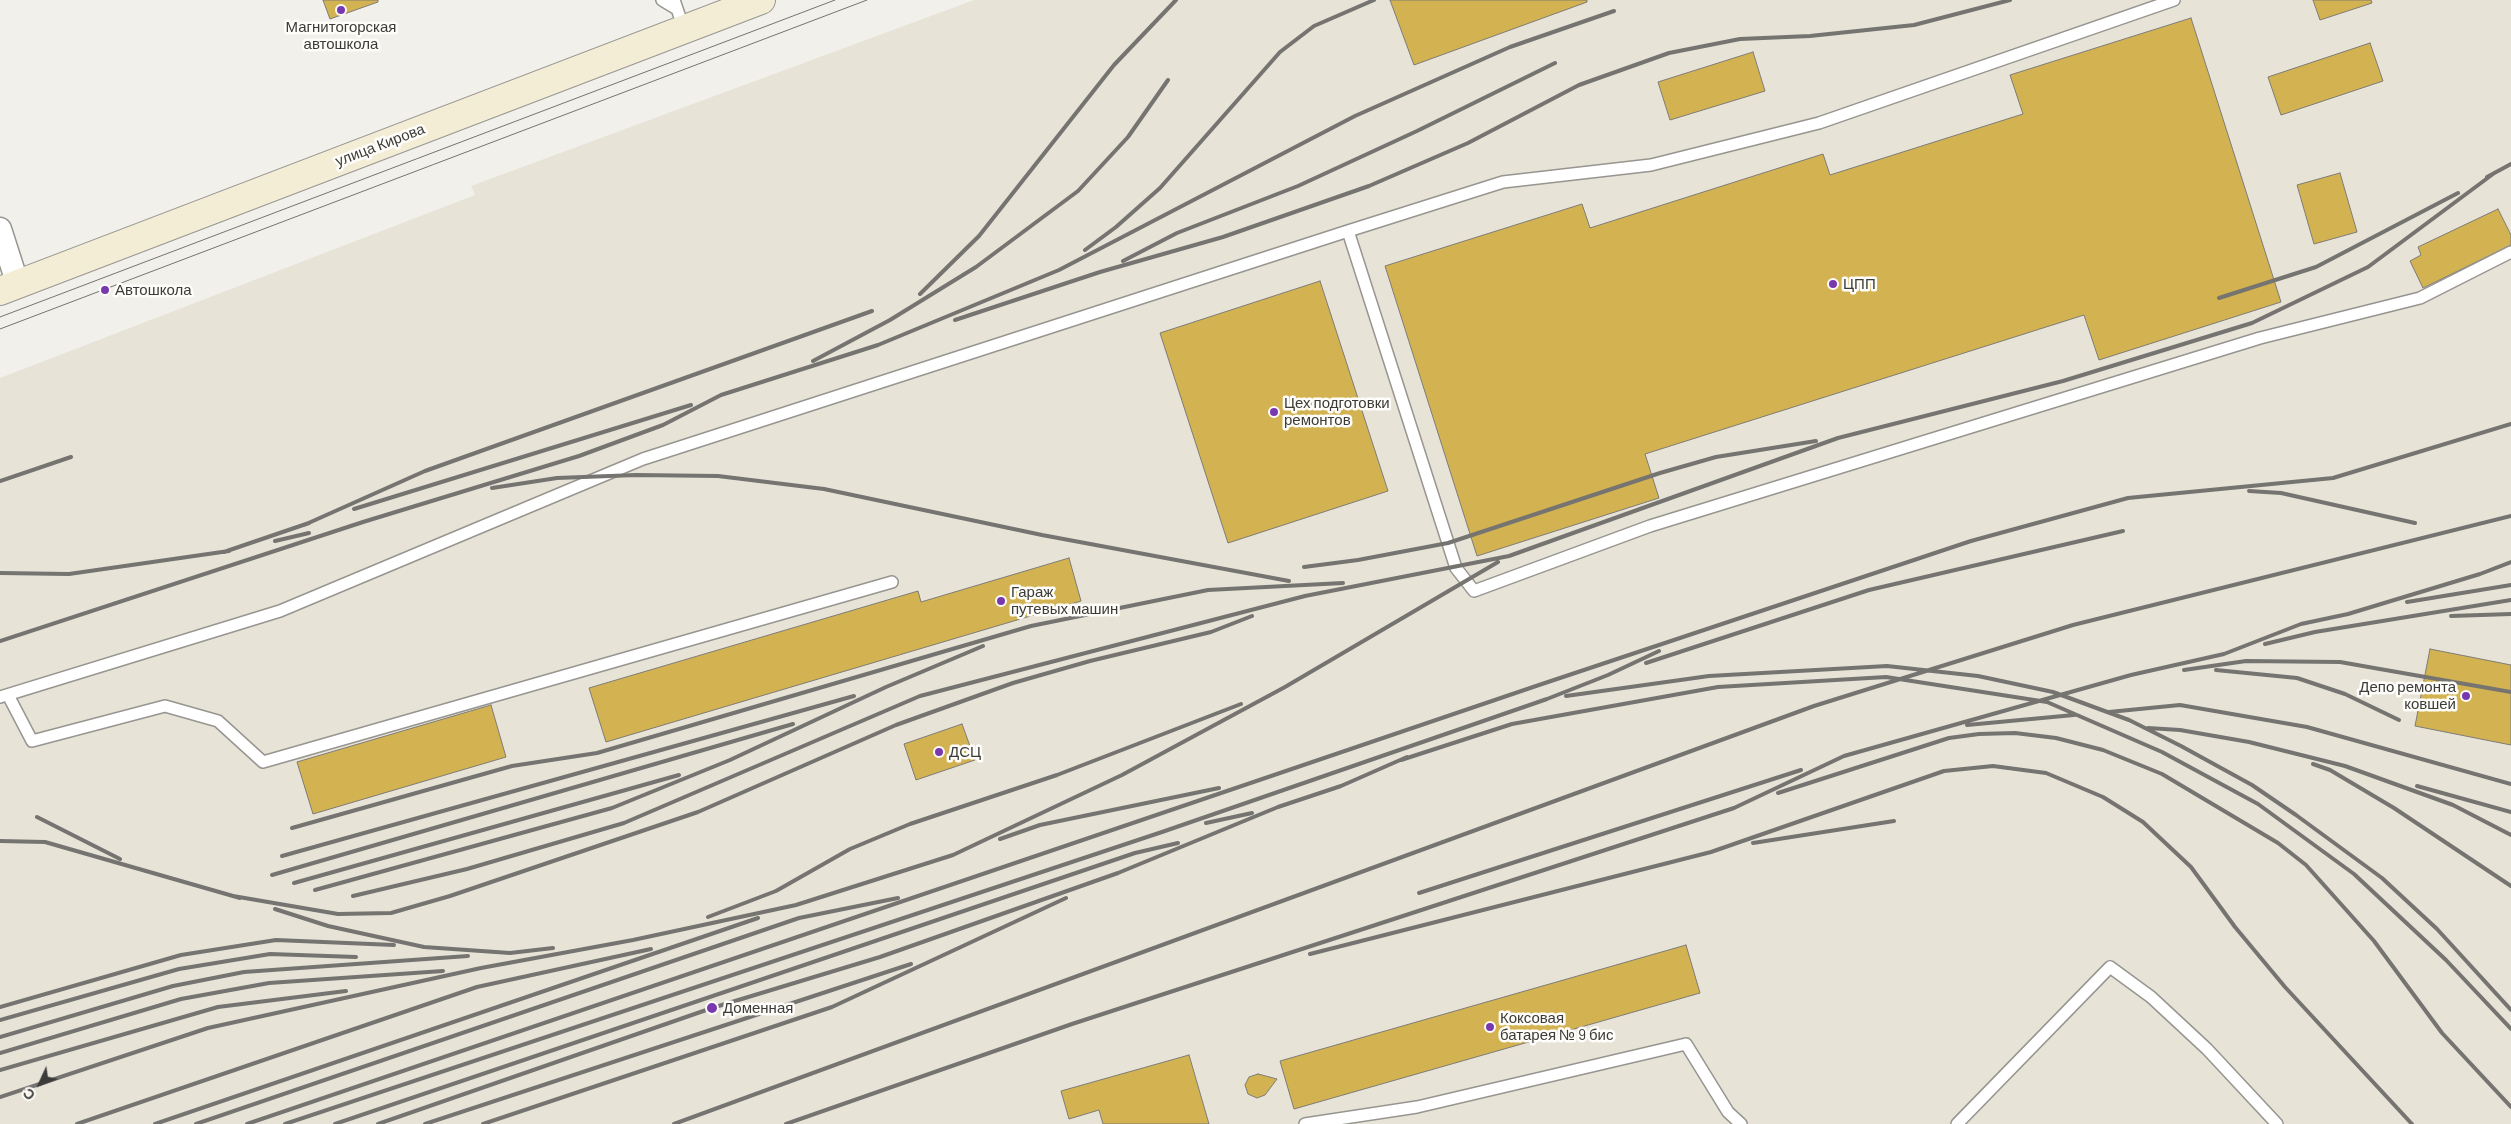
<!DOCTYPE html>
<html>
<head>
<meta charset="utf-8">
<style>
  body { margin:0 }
  #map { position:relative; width:2511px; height:1124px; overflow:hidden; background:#f2f0eb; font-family:Barlow,sans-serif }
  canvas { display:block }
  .north { position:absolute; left:15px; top:1059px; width:50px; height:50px; -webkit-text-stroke:4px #fffdf9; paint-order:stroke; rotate:227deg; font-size:14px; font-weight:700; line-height:20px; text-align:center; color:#3b3b39 }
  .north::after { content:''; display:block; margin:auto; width:18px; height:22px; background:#3b3b39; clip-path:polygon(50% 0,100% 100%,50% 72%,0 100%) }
</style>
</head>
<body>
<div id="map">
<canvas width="2511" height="1124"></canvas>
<div class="north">С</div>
</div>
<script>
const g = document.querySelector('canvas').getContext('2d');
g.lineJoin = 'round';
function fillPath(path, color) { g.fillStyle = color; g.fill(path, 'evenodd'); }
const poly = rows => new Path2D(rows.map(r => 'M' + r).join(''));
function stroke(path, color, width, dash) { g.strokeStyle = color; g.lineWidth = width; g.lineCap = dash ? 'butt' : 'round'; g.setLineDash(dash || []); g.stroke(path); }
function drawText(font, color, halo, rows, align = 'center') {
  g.font = font + ' Barlow,sans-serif'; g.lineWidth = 5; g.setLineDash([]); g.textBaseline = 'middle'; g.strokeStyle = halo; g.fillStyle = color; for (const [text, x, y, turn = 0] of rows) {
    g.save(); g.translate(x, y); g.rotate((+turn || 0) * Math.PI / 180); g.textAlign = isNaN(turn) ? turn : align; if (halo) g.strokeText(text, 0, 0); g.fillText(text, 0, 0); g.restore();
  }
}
const built = poly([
  [974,0,2511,0,2511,1124,0,1124,0,378,475,195,471,186]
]);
const building = poly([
  [323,0,378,0,378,2,330,19,323,0],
  [1390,0,1587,0,1587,2,1414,65,1390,0],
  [2313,0,2371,0,2372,3,2320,20,2313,0],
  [2191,18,2281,302,2099,360,2084,315,1645,454,1659,498,1477,556,1385,266,1582,204,1590,228,1823,154,1830,175,2023,114,2010,75,2191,18],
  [2370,43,2383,81,2281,115,2268,77,2370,43],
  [1753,52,1765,91,1670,120,1658,82,1753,52],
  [2340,173,2357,232,2314,244,2297,185,2340,173],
  [2498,209,2511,235,2511,245,2423,288,2410,261,2421,255,2418,247,2498,209],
  [1320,281,1388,491,1228,543,1160,333,1320,281],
  [1069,558,1081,601,606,742,589,688,918,591,921,602,1069,558],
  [2430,649,2511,665,2511,745,2415,726,2430,649],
  [491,705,506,757,313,814,297,762,491,705],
  [962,724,975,760,916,780,904,744,962,724],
  [1686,945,1700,993,1294,1109,1280,1061,1686,945],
  [1189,1055,1209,1124,1103,1124,1099,1110,1069,1119,1061,1091,1189,1055],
  [1258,1074,1277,1079,1265,1095,1257,1098,1248,1094,1245,1085,1249,1077,1258,1074]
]);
const lane = poly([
  [662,0,677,9],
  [674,0,684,29],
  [1348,231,1456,568,1474,591,1650,526,2260,338,2420,298,2511,252],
  [8,695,32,741,165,706,218,721,263,762,892,582],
  [0,697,280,611,643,459,1348,231,1503,182,1651,165,1819,123,2174,0],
  [1305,1124,1417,1107,1686,1044,1728,1112,1741,1124],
  [1957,1124,2110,967,2151,997,2207,1049,2277,1124]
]);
const street = poly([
  [0,229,18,285]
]);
const secondary = poly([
  [0,291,761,0]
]);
const tram = poly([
  [0,317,835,0],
  [0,329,867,0]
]);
const rail = poly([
  [2487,177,2511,164],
  [1085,250,1116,227,1160,188,1280,52,1314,26,1374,0],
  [1123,261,1177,233,1298,186,1417,131,1555,63],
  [920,294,979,236,1114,65,1176,0],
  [2219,298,2316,267,2458,193],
  [955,320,1100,272,1223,237,1369,186,1468,143,1579,85,1669,53,1740,39,1810,36,1914,25,2010,0],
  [813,361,890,320,976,267,1078,191,1128,137,1168,80],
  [0,481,71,457],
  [492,488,557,478,636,475,718,476,824,489,1042,535,1289,581],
  [2249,491,2281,493,2415,523],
  [354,509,691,405],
  [304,525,425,471,872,311],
  [275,541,309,533],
  [224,552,309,523],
  [1304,567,1358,560,1448,543,1660,473,1716,457,1816,441],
  [0,573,69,574,229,551],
  [2407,602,2511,585],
  [2451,616,2511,614],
  [0,641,363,522,579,456,663,425,721,395,878,345,1059,270,1355,116,1510,47,1614,11],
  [2265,644,2315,632,2511,600],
  [1646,663,1869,590,2123,531],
  [2184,670,2246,661,2340,662,2511,692],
  [2216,670,2297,678,2345,694,2399,720],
  [1566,696,1709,676,1887,666,1978,676,2053,692,2129,720,2181,746,2252,785,2296,815,2382,878,2437,929,2511,1010],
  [2109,712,2180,705,2307,727,2511,784],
  [1967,725,2074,715],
  [2148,728,2180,730,2249,742,2345,766,2453,805,2511,835],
  [1401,760,1512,724,1718,687,1886,677,2047,702,2162,752,2258,804,2354,874,2446,960,2511,1029],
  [2313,764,2330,770,2394,808,2511,886],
  [2417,786,2511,812],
  [1778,793,1949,738,1979,734,2015,733,2056,738,2103,750,2162,774,2278,843,2306,865,2374,941,2442,1033,2511,1107],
  [37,817,120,859],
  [1206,823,1252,813],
  [292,828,512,766,597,753,1031,626,1208,590,1343,583],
  [1000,839,1040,825,1219,788],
  [0,841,45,842,240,898],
  [1753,843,1894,821],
  [282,856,854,696],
  [272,875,793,724],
  [294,883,679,775],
  [315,890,612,808,730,760,886,687,983,646],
  [1419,893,1801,770],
  [233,896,338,914,391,913,450,896,698,812,896,725,1013,683,1090,661,1211,632,1252,616],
  [353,896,467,869,624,823,920,696,1305,596,1509,556,1838,438,2063,381,2252,323,2368,267,2493,174],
  [275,909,328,926,424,947,510,953,553,948],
  [708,917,776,891,850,849,910,824,1057,775,1241,704],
  [1310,954,1711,852,1944,771,1993,766,2046,773,2103,797,2143,822,2191,867,2235,927,2285,987,2412,1124],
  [0,1007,181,955,276,940,394,945],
  [0,1020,179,969,270,954,356,957],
  [0,1037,173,986,244,972,468,956],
  [0,1053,181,999,269,983,443,971],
  [0,1070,218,1007,346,991],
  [0,1097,208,1028,481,968,633,940,796,905,953,855,1122,775,1285,687,1498,562],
  [77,1124,477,987,651,949],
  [155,1124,758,918],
  [196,1124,799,918,898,898],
  [247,1124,1539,685,1971,541,2128,498,2333,478,2511,424],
  [285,1124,1162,832,1547,699,1608,675,1659,651],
  [335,1124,1135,853,1178,843],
  [378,1124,712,1008,880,957,1118,873,1278,807,1341,786,1407,757],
  [425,1124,911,964],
  [483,1124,832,1007,1066,898],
  [674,1124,1814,706,2073,625,2511,516],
  [786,1124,1072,1024,1734,808,1844,756,2131,675,2224,654,2301,624,2348,614,2480,574,2511,562]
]);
const markers = [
  [341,10,5,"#7839ae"],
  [1833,284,5,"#7839ae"],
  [105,290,5,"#7839ae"],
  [1274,412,5,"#7839ae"],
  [1001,601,5,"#7839ae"],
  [2466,696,5,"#7839ae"],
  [939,752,5,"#7839ae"],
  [712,1008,6,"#7839ae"],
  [1490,1027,5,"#7839ae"]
];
const poiNames = [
  ["Магнитогорская",341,27,"center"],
  ["автошкола",341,44,"center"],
  ["ЦПП",1843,284],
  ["Автошкола",115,290],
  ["Цех подготовки",1284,403],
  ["ремонтов",1284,420],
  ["Гараж",1011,592],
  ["путевых машин",1011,609],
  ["Депо ремонта",2456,687,"right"],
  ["ковшей",2456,704,"right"],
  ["ДСЦ",949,752],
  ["Доменная",723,1008],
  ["Коксовая",1500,1018],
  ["батарея № 9 бис",1500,1035]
];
const streetNames = [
  ["улица Кирова",380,145,-21]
];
fillPath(built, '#e8e3d7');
fillPath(building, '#d3b351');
stroke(building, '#7e7c77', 1);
stroke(lane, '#979590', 14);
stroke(street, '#979590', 25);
stroke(secondary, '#979590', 30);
stroke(lane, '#fff', 11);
stroke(street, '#fff', 22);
stroke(secondary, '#f4edd6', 28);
stroke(tram, '#757471', 1);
stroke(rail, '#757471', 4);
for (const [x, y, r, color] of markers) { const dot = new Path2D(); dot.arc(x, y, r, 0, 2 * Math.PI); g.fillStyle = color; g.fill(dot); stroke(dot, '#fffdf9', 2); }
drawText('15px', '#3b3b39', '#fffdf9', poiNames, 'left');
drawText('15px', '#3b3b39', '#fffdf9', streetNames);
</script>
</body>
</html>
